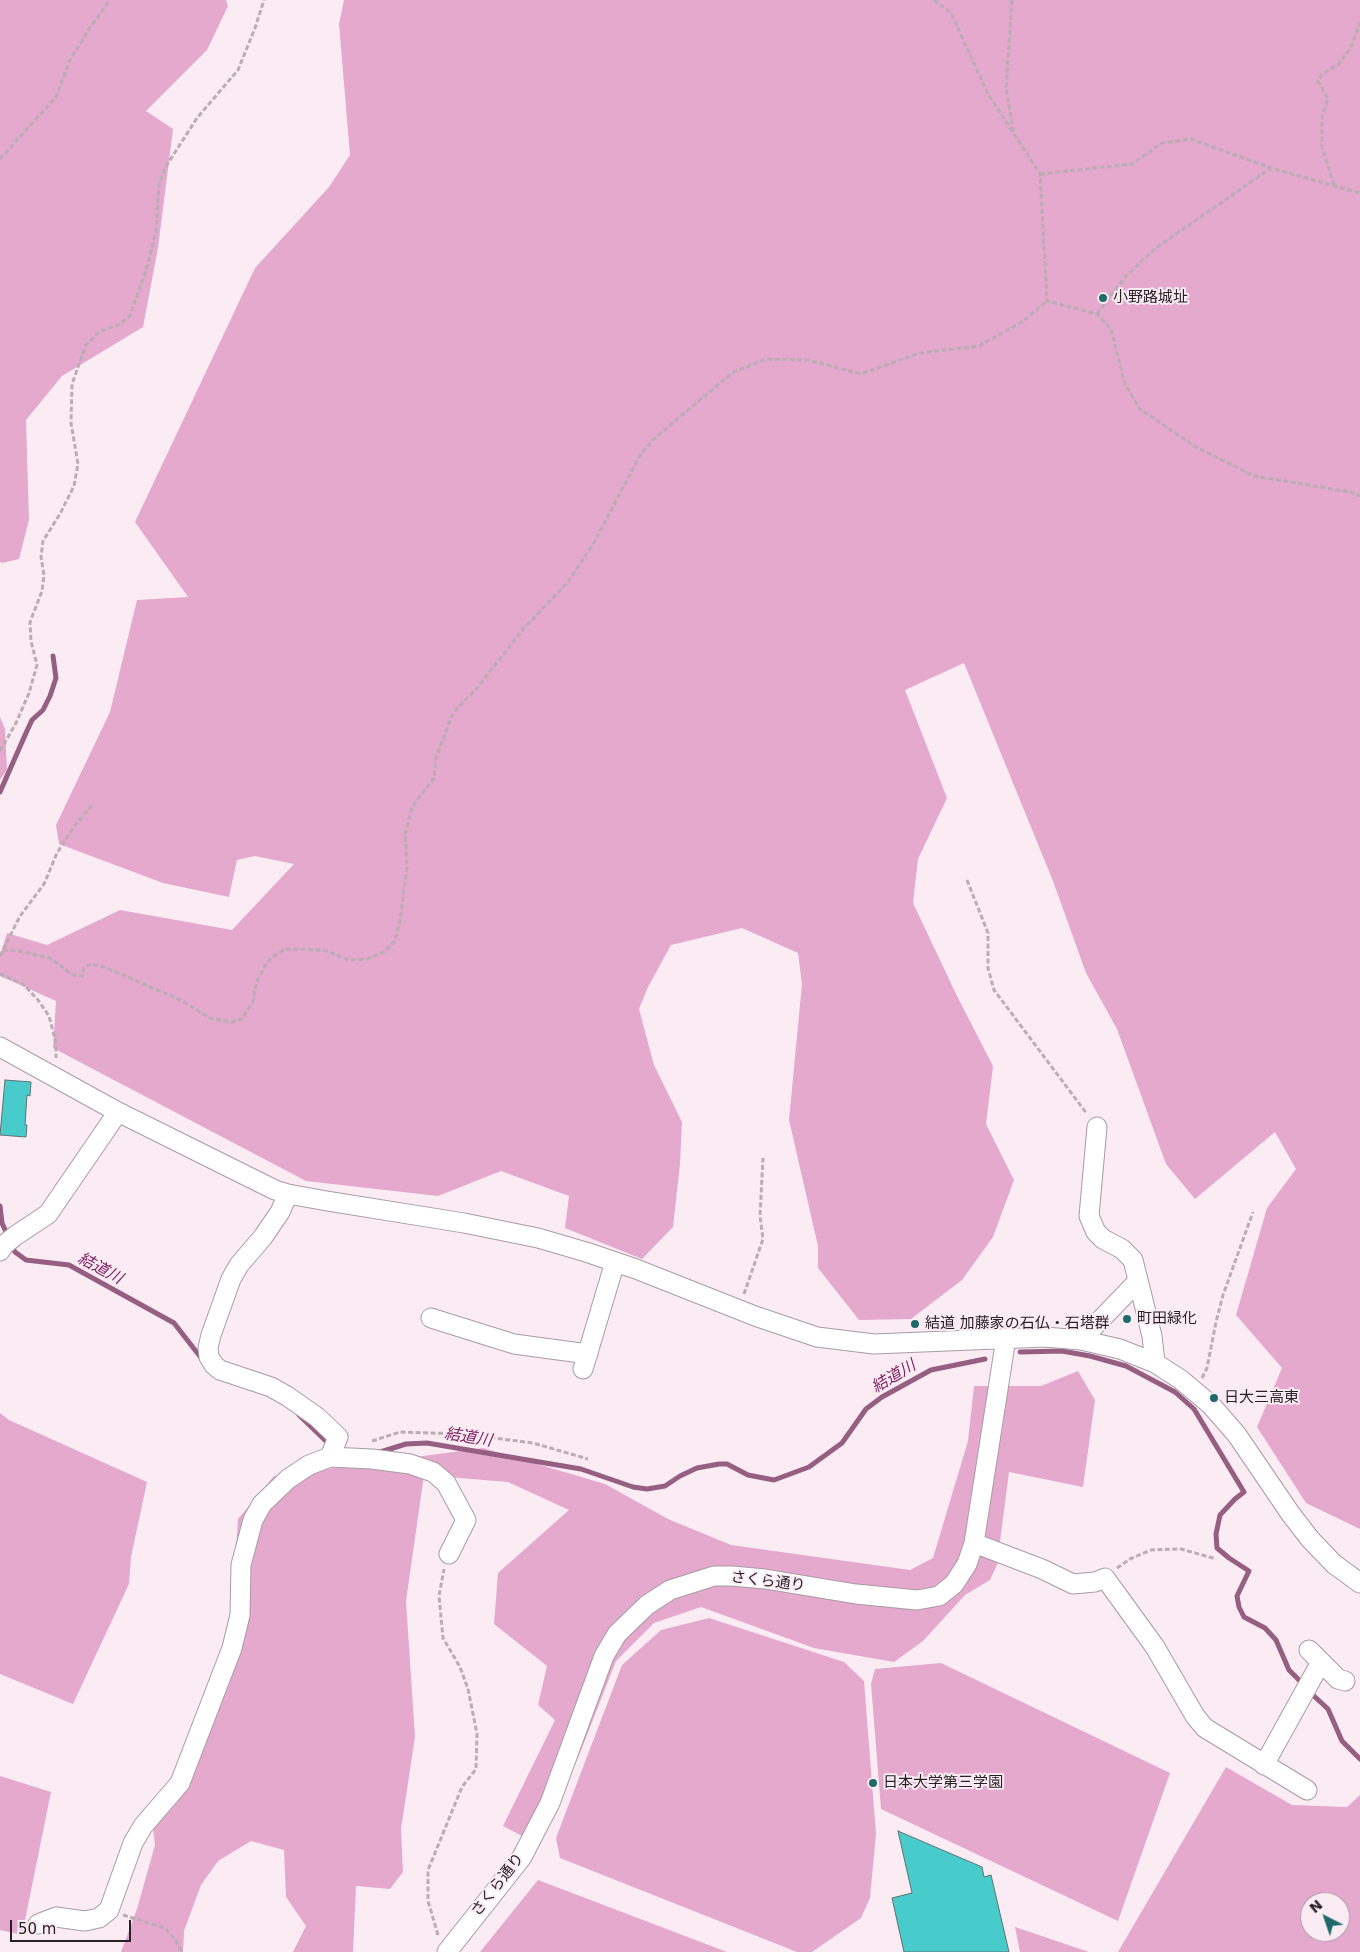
<!DOCTYPE html>
<html>
<head>
<meta charset="utf-8">
<style>
  body { margin:0 }
  #map { position:relative; width:1360px; height:1952px; overflow:hidden; background:#fbecf4; font-family:"DejaVu Sans",sans-serif }
  canvas { display:block }
  .north { position:absolute; left:1300px; top:1892px; width:50px; height:50px; box-sizing:border-box; background:#fbecf4; border:1px solid #a79ba1; border-radius:50%; rotate:319deg; font-size:14px; font-weight:700; line-height:20px; text-align:center; color:#282225 }
  .north::after { content:''; display:block; margin:auto; width:18px; height:22px; background:#1f6b6b; clip-path:polygon(50% 0,100% 100%,50% 72%,0 100%) }
  .scale { position:absolute; left:10px; top:1920px; width:121px; height:22px; box-sizing:border-box; border:2px solid #282225; border-top:0; padding-left:6px; font-size:15px; line-height:18px; white-space:nowrap; color:#282225; -webkit-text-stroke:4px #fbecf4; paint-order:stroke }
</style>
</head>
<body>
<div id="map">
<canvas width="1360" height="1952"></canvas>
<div class="north">N</div>
<div class="scale">50 m</div>
</div>
<script>
const g = document.querySelector('canvas').getContext('2d');
g.lineJoin = 'round';
function fillPath(path, color) { g.fillStyle = color; g.fill(path, 'evenodd'); }
const poly = rows => new Path2D(rows.map(r => 'M' + r).join(''));
function stroke(path, color, width, dash) { g.strokeStyle = color; g.lineWidth = width; g.lineCap = dash ? 'butt' : 'round'; g.setLineDash(dash || []); g.stroke(path); }
function drawText(font, color, halo, rows, align = 'center') {
  g.font = font + ' "DejaVu Sans","Noto Sans JP",sans-serif'; g.lineWidth = 4; g.setLineDash([]); g.textBaseline = 'middle'; g.strokeStyle = halo; g.fillStyle = color; for (const [text, x, y, turn = 0] of rows) {
    g.save(); g.translate(x, y); g.rotate((+turn || 0) * Math.PI / 180); g.textAlign = isNaN(turn) ? turn : align; if (halo) g.strokeText(text, 0, 0); g.fillText(text, 0, 0); g.restore();
  }
}
const green = poly([
  [0,0,226,0,228,6,207,50,146,111,173,129,158,248,143,327,62,376,26,420,29,520,19,559,2,563,0,562],
  [344,0,1360,0,1360,1529,1306,1503,1257,1427,1282,1368,1236,1315,1267,1208,1296,1169,1275,1132,1195,1199,1166,1164,1117,1029,1086,973,1053,881,964,663,905,690,947,798,918,859,913,903,958,998,993,1066,986,1124,1014,1180,993,1237,962,1280,911,1319,859,1320,818,1268,818,1246,789,1120,802,984,798,953,742,928,671,945,648,987,639,1009,654,1065,682,1122,680,1164,673,1227,642,1259,565,1228,569,1196,501,1171,438,1196,306,1181,53,1048,56,1001,0,976,0,956,7,933,47,945,120,910,232,930,294,864,255,856,237,860,229,897,163,883,59,844,56,825,110,712,137,600,188,597,135,522,255,268,329,187,350,155,339,24],
  [0,717,5,729,7,770,0,780],
  [1078,1371,1095,1400,1083,1487,1009,1472,997,1565,990,1580,965,1595,923,1641,894,1662,814,1648,701,1607,654,1623,616,1661,580,1753,539,1845,503,1826,555,1720,538,1705,547,1666,494,1624,498,1573,569,1510,508,1482,424,1475,406,1601,415,1737,401,1829,403,1872,390,1889,356,1886,353,1952,293,1952,306,1926,286,1897,284,1850,251,1841,218,1861,201,1885,184,1931,183,1952,121,1952,137,1909,155,1845,151,1812,188,1762,232,1612,238,1519,274,1476,483,1448,605,1484,668,1519,731,1545,910,1570,933,1558,968,1441,974,1386,1041,1386],
  [0,1413,9,1420,147,1482,131,1557,129,1584,73,1704,0,1674],
  [709,1618,844,1662,864,1681,876,1834,870,1898,861,1918,812,1952,797,1952,560,1858,556,1838,622,1665,661,1630],
  [941,1663,1170,1773,1118,1921,881,1809,871,1684,875,1669],
  [1226,1767,1292,1805,1347,1807,1360,1795,1360,1952,1118,1952],
  [1310,1902,1340,1902,1340,1932,1310,1932],
  [0,1776,51,1792,22,1935,0,1930],
  [538,1880,727,1952,480,1952],
  [1015,1927,1089,1952,1020,1952]
]);
const stream = poly([
  [0,792,26,733,32,720,43,710,50,696,56,678,53,656],
  [0,1206,2,1223,8,1236],
  [11,1244,15,1252,26,1260,69,1265,174,1323,202,1359],
  [1020,1352,1062,1351,1090,1356,1126,1366,1175,1392,1194,1409,1244,1492,1235,1499,1220,1515,1216,1534,1217,1548,1229,1558,1249,1571,1237,1596,1239,1607,1244,1617,1265,1628,1276,1640,1289,1670,1300,1681],
  [299,1415,331,1446],
  [377,1453,406,1444,427,1443,581,1469,633,1487,647,1489,665,1486,680,1476,697,1468,719,1464,727,1464,748,1475,774,1480,809,1467,842,1443,866,1409,882,1397,931,1370,985,1359],
  [1314,1696,1328,1709,1342,1741,1360,1759]
]);
const building = poly([
  [5,1080,31,1082,30,1096,27,1095,25,1125,27,1125,26,1137,0,1135,5,1080],
  [898,1831,982,1867,984,1877,991,1875,1009,1952,904,1952,892,1898,912,1893,898,1831]
]);
const path = poly([
  [934,0,951,13,987,92,1012,131],
  [1012,0,1006,88,1014,134,1040,174,1047,301,1097,314,1111,329,1125,384,1140,409,1196,447,1254,476,1351,492,1360,496],
  [0,159,56,97,70,60,89,29,110,0],
  [1040,174,1132,164,1162,143,1191,139,1271,168,1360,193],
  [1334,185,1322,147,1322,117,1328,99,1318,81,1322,74,1339,64,1351,47,1360,23],
  [1097,314,1126,276,1156,248,1271,168],
  [0,751,16,723,29,693,37,665,31,641,30,622,42,591,44,575,41,557,43,541,60,514,74,486,78,464,71,423,72,384,86,345,99,332,118,325,130,316,146,270,156,232,159,185,165,168,197,118,238,70,255,28,264,0],
  [967,880,988,933,988,968,994,990,1087,1114],
  [3,950,19,951,50,958,73,975,83,976,84,968,91,964,104,967,181,1000,210,1018,231,1022,242,1019,253,1001,257,981,268,961,284,949,324,950,349,960,368,959,385,951,395,941,400,920,407,867,405,835,412,807,434,778,436,758,453,713,477,688,524,628,568,582,595,541,640,455,656,437,732,373,766,359,808,360,861,374,919,353,979,346,1022,322,1047,301],
  [0,956,20,916,44,884,57,853,73,828,93,804],
  [0,974,23,984,38,1000,49,1016,56,1043,56,1058],
  [744,1294,763,1239,760,1216,763,1158],
  [1202,1378,1207,1368,1216,1322,1223,1295,1253,1212],
  [372,1441,400,1432,463,1434,533,1443,588,1459],
  [1117,1568,1130,1559,1151,1550,1181,1549,1216,1559],
  [123,1915,165,1928,175,1939,182,1952],
  [438,1935,428,1901,428,1870,462,1787,476,1769,477,1734,468,1689,460,1667,443,1638,439,1596,444,1569]
]);
const minor = poly([
  [0,1047,118,1112,275,1190,288,1194,327,1201,464,1223,538,1238,586,1252,636,1269,755,1316,817,1337,874,1344,1045,1337,1081,1340,1120,1349,1155,1363,1180,1379,1211,1405,1237,1435,1290,1513,1310,1539,1334,1564,1360,1583],
  [1097,1127,1089,1216,1096,1232,1103,1239,1122,1249,1133,1260,1152,1336,1155,1363],
  [0,1251,4,1245,15,1236,48,1214,118,1112],
  [431,1318,514,1344,588,1354],
  [1081,1340,1138,1281],
  [583,1369,615,1262],
  [330,1457,372,1459,410,1464,433,1472,446,1483,466,1520,449,1554],
  [974,1543,1042,1569,1073,1584,1095,1582,1105,1578,1155,1647,1195,1716,1205,1728,1307,1790],
  [1309,1650,1338,1679,1345,1681],
  [1264,1765,1321,1662],
  [38,1924,56,1917,85,1921,99,1918,109,1910,133,1843,143,1826,180,1783,232,1648,240,1615,241,1565,253,1520,262,1504,288,1479,309,1465,330,1457,338,1437,317,1417,287,1396,271,1387,220,1370,214,1365,209,1357,208,1348,211,1335,231,1279,239,1265,263,1237,280,1212,288,1194],
  [447,1952,522,1857,550,1803,604,1656,617,1634,647,1605,670,1590,714,1576,732,1576,765,1579,856,1594,917,1600,939,1596,954,1584,967,1564,974,1543,1006,1338]
]);
const markers = [
  [1103,298,5,"#1f6b6b"],
  [1127,1319,5,"#1f6b6b"],
  [915,1324,5,"#1f6b6b"],
  [1214,1398,5,"#1f6b6b"],
  [873,1783,5,"#1f6b6b"]
];
const poiNames = [
  ["小野路城址",1113,298],
  ["町田緑化",1137,1319],
  ["結道 加藤家の石仏・石塔群",925,1324],
  ["日大三高東",1224,1398],
  ["日本大学第三学園",883,1783]
];
const streetNames = [
  ["さくら通り",768,1582,7],
  ["さくら通り",498,1885,-52]
];
const waterNames = [
  ["結道川",100,1269,28],
  ["結道川",894,1377,-31],
  ["結道川",468,1438,9]
];
fillPath(green, '#e4a9cd');
stroke(stream, '#965f82', 5);
fillPath(building, '#47cbcb');
stroke(building, '#617171', 1);
stroke(minor, '#a89ba2', 21);
stroke(path, '#baadb4', 3, [5, 2.5]);
stroke(minor, '#fff', 19);
for (const [x, y, r, color] of markers) { const dot = new Path2D(); dot.arc(x, y, r, 0, 2 * Math.PI); g.fillStyle = color; g.fill(dot); stroke(dot, '#fbecf4', 2); }
drawText('15px', '#282225', '#fbecf4', poiNames, 'left');
drawText('15px', '#282225', '#fbecf4', streetNames);
drawText('italic 16px', '#7d2262', '#fbecf4', waterNames);
</script>
</body>
</html>
